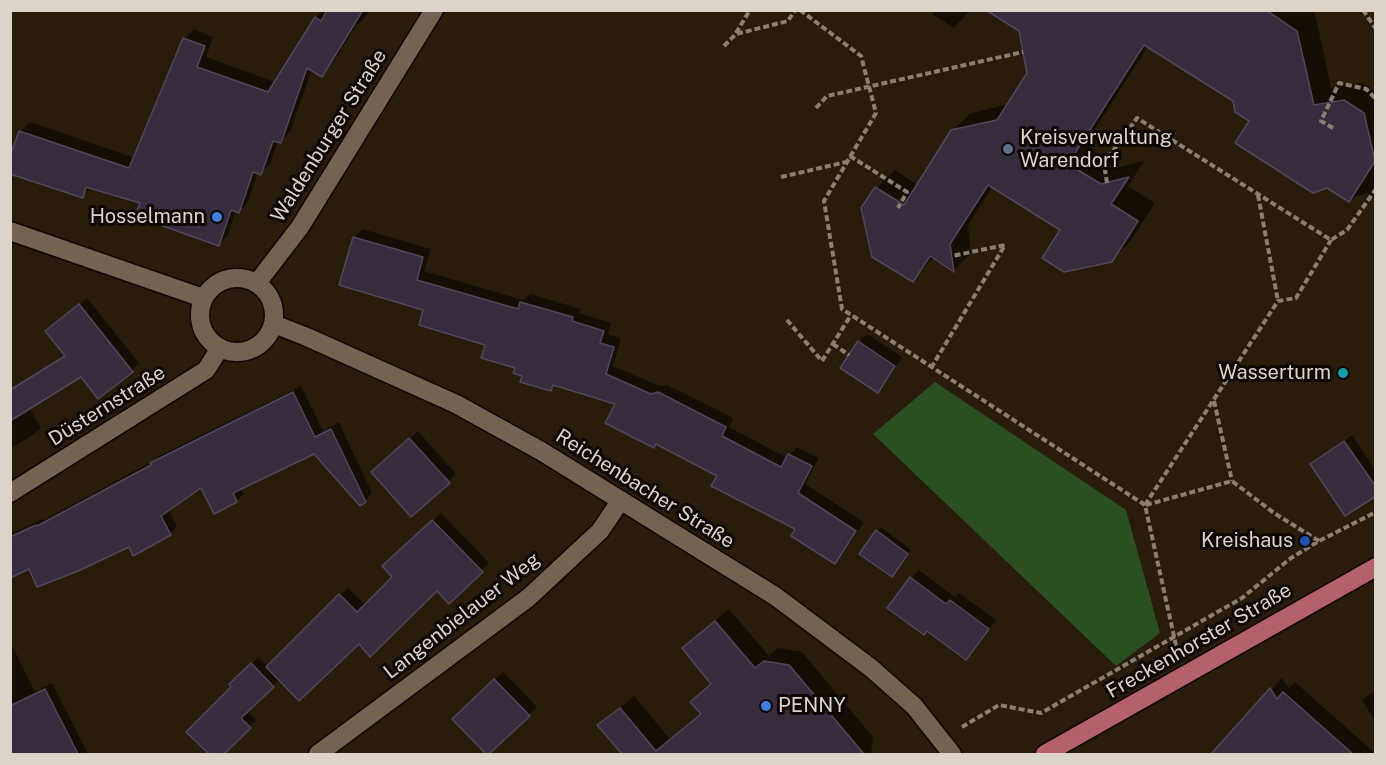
<!DOCTYPE html>
<html>
<head>
<meta charset="utf-8">
<style>
  body { margin:0 }
  #map { position:relative; width:1386px; height:765px; overflow:hidden; background:#291c0b; font-family:"Public Sans",sans-serif }
  canvas { display:block }
  .frame { position:absolute; inset:0; border:12px solid #ddd4c9; pointer-events:none }
</style>
</head>
<body>
<div id="map">
<canvas width="1386" height="765"></canvas>
<div class="frame"></div>
</div>
<script>
const g = document.querySelector('canvas').getContext('2d');
g.lineJoin = 'round';
function fillPath(path, color) { g.fillStyle = color; g.fill(path, 'evenodd'); }
const poly = rows => new Path2D(rows.map(r => 'M' + r).join(''));
function stroke(path, color, width, dash) { g.strokeStyle = color; g.lineWidth = width; g.lineCap = dash ? 'butt' : 'round'; g.setLineDash(dash || []); g.stroke(path); }
function drawText(font, color, halo, rows, align = 'center') {
  g.font = font + ' "Public Sans",sans-serif'; g.lineWidth = 6; g.setLineDash([]); g.textBaseline = 'middle'; g.strokeStyle = halo; g.fillStyle = color; for (const [text, x, y, turn = 0] of rows) {
    g.save(); g.translate(x, y); g.rotate((+turn || 0) * Math.PI / 180); g.textAlign = isNaN(turn) ? turn : align; if (halo) g.strokeText(text, 0, 0); g.fillText(text, 0, 0); g.restore();
  }
}
const green = poly([
  [935,382,1126,510,1160,633,1116,666,873,434]
]);
const shadow = poly([
  [323,10,371,10,358,25,357,24,331,66,322,75,312,69,290,132,280,142,278,141,270,164,261,173,258,172,248,202,239,211,236,210,228,235,219,244,142,202,92,187,82,196,10,161,21,131,30,122,135,158,184,39,194,29,213,37,206,57,275,82,316,18],
  [932,10,971,10,954,28,933,15],
  [989,10,1311,10,1315,13,1331,88,1362,83,1376,91,1376,201,1368,193,1348,199,1251,120,1234,101,1148,46,1085,145,1119,167,1144,161,1128,186,1155,203,1130,242,1111,260,993,186,968,225,971,253,954,270,934,257,912,280,863,209,877,188,895,170,918,185,952,131,971,113,1009,104,1029,73,1020,30],
  [362,229,431,249,424,271,523,300,530,294,581,309,579,313,611,323,608,334,621,339,613,366,660,386,667,385,733,418,729,427,787,458,797,447,819,458,805,484,864,522,843,554,835,562,797,529,617,403,556,384,551,389,524,375,487,344,425,309,354,238],
  [87,298,139,363,132,370,82,375,29,408,41,428,33,435,10,449,10,391,17,385,65,355,47,331],
  [867,334,902,357,886,383,878,391,859,342],
  [301,386,323,431,339,422,372,493,365,501,314,452,241,488,244,494,236,501,201,486,168,509,177,526,170,534,30,567,10,577,10,534,43,519,44,520,153,461,159,456],
  [418,431,456,474,449,482,381,465],
  [1352,435,1376,471,1376,494,1312,464],
  [441,513,489,563,449,602,437,589,359,642,279,679,247,711,256,720,222,754,211,754,188,732,233,687,231,684,258,657,268,667,348,588,365,605,394,577,392,559],
  [881,527,911,550,895,572,861,553],
  [919,570,955,597,959,593,996,620,966,658,911,578],
  [729,609,769,656,778,648,802,652,873,737,871,754,624,754,600,726,634,696,670,739,702,713,712,683,684,648],
  [13,647,35,692,52,683,88,754,16,754,10,743,10,649],
  [503,672,537,707,488,754,454,719],
  [1282,678,1289,688,1295,682,1376,754,1213,754],
  [1376,690,1376,723,1362,700]
]);
const building = poly([
  [327,10,363,10,322,77,307,68,281,143,273,141,261,175,253,172,239,213,231,210,219,246,135,216,140,203,86,187,83,198,10,174,10,156,19,131,129,168,183,38,205,46,197,67,268,92,315,17,321,21,327,10],
  [986,10,1266,10,1297,31,1314,105,1344,100,1364,113,1375,161,1349,202,1327,188,1313,193,1235,143,1249,121,1235,112,1233,101,1144,45,1068,164,1101,184,1129,177,1111,204,1138,221,1112,262,1064,272,1042,258,1060,230,988,185,950,244,954,272,930,256,913,282,872,257,861,208,875,187,904,205,951,130,997,120,1027,73,1019,31,986,10],
  [353,237,423,257,417,280,518,309,520,302,573,317,572,321,604,331,600,343,614,347,606,374,651,394,658,392,726,427,722,436,781,467,788,454,812,466,798,493,856,531,835,564,791,536,795,529,711,486,717,476,656,444,654,448,605,423,615,404,553,385,551,391,520,382,522,376,513,373,515,368,481,358,485,345,419,325,423,310,339,285,353,237],
  [79,304,133,372,98,399,81,377,10,421,10,390,65,356,45,331,79,304],
  [858,341,895,366,878,393,840,368,858,341],
  [293,392,315,437,331,429,366,502,360,506,314,454,233,493,237,502,214,514,201,488,161,516,171,535,133,556,129,547,78,571,37,587,29,569,10,578,10,537,36,525,37,526,151,465,150,463,293,392],
  [409,438,450,483,411,517,371,472,409,438],
  [1344,441,1376,487,1376,496,1345,516,1310,464,1344,441],
  [432,520,483,572,449,604,437,591,370,657,359,644,299,701,266,667,339,594,357,612,392,577,382,566,432,520],
  [876,530,908,554,892,577,859,554,876,530],
  [910,577,946,604,950,600,989,629,966,660,927,631,924,635,887,608,910,577],
  [715,621,755,668,764,661,789,665,864,754,622,754,597,725,620,708,656,751,701,714,690,702,711,684,682,648,715,621],
  [251,663,274,687,241,718,251,728,224,754,209,754,186,732,231,687,229,684,251,663],
  [494,679,530,716,489,754,486,754,452,719,494,679],
  [1270,688,1277,699,1283,692,1353,754,1211,754,1270,688],
  [45,689,78,754,10,754,10,706,45,689]
]);
const path = poly([
  [800,10,861,56,876,113,824,201,842,309,1145,505,1177,650],
  [1363,10,1376,29],
  [736,33,750,10],
  [724,46,736,34,788,21,795,10],
  [816,108,827,96,1023,52],
  [1333,128,1321,121,1339,83,1366,89,1376,99],
  [850,156,907,192,898,208],
  [781,177,846,162],
  [1107,183,1104,163,1137,118,1331,240,1347,230,1376,189],
  [1258,195,1278,301],
  [787,320,822,361,851,315],
  [833,344,849,355],
  [931,368,1005,245,952,256],
  [1214,401,1232,481],
  [1145,505,1278,301,1296,298,1331,240],
  [1146,505,1232,481,1274,513,1319,541],
  [962,727,999,705,1041,713,1242,598,1291,558,1319,541,1376,512]
]);
const minor = poly([
  [10,231,203,298],
  '200 315a37 37 0 1 1 74 0a37 37 0 1 1-74 0Z',
  [257,283,300,227,434,10],
  [274,324,307,337,456,404,541,451,775,596,871,668,914,706,952,754],
  [10,493,206,370,220,348],
  [318,754,528,598,600,531,621,500]
]);
const major = poly([
  [1045,754,1376,567]
]);
const markers = [
  [1008,149,6,"#5c6f8a"],
  [217,217,6,"#3f7fe0"],
  [1343,373,6,"#0f9aa8"],
  [1305,541,6,"#1a4fb4"],
  [766,706,6,"#3f7fe0"]
];
const streetNames = [
  ["Waldenburger Straße",329,136,-58],
  ["Düsternstraße",107,406,-32],
  ["Reichenbacher Straße",645,489,32],
  ["Langenbielauer Weg",462,616,-38],
  ["Freckenhorster Straße",1199,641,-30]
];
const poiNames = [
  ["Kreisverwaltung",1020,138,"left"],
  ["Warendorf",1020,161,"left"],
  ["Hosselmann",205,217],
  ["Wasserturm",1331,373],
  ["Kreishaus",1293,541],
  ["PENNY",778,706,"left"]
];
fillPath(green, '#2a4f21');
fillPath(shadow, '#0007');
fillPath(building, '#362c3e');
stroke(building, '#52465a', 1.5);
stroke(minor, '#120600', 21);
stroke(major, '#120600', 21);
stroke(path, '#8a7f72', 4, [6, 3]);
stroke(minor, '#736350', 18);
stroke(major, '#b4616d', 18);
for (const [x, y, r, color] of markers) { const dot = new Path2D(); dot.arc(x, y, r, 0, 2 * Math.PI); g.fillStyle = color; g.fill(dot); stroke(dot, '#0d0803', 2); }
drawText('20px', '#ddd4c9', '#0d0803', streetNames);
drawText('20px', '#ddd4c9', '#0d0803', poiNames, 'right');
</script>
</body>
</html>
